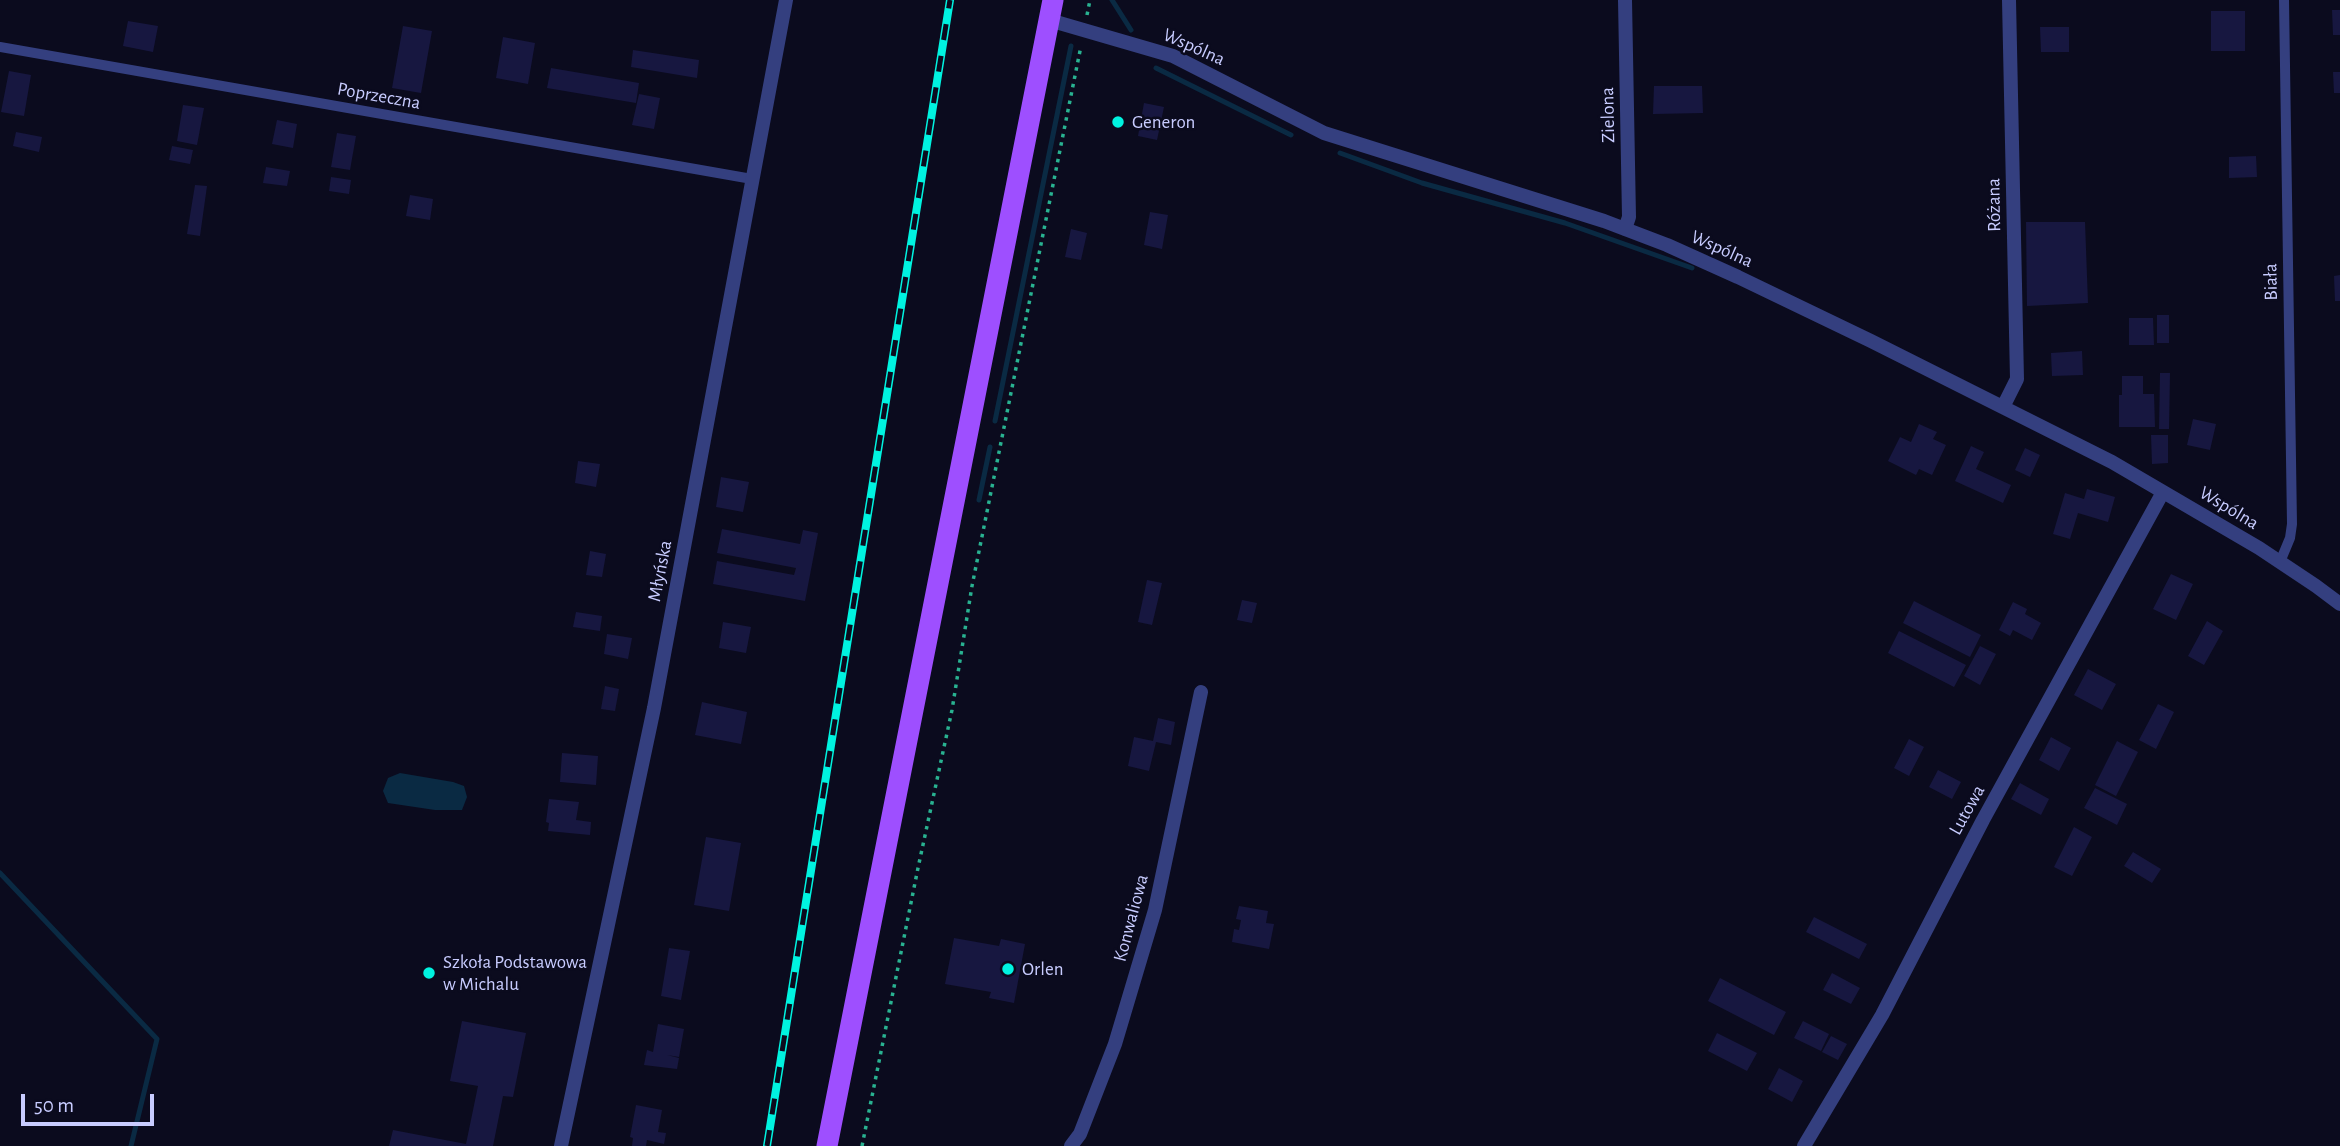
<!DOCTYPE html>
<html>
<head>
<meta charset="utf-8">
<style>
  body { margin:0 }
  #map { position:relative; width:2340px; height:1146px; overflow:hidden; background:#0b0b1e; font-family:"Alegreya Sans",sans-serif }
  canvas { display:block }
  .scale { position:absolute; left:21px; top:1094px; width:133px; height:32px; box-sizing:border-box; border:4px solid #c8ccff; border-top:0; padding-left:9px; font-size:21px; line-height:24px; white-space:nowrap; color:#c8ccff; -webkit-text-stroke:5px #0b0b1e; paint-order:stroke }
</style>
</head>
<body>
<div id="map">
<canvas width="2340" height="1146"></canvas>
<div class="scale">50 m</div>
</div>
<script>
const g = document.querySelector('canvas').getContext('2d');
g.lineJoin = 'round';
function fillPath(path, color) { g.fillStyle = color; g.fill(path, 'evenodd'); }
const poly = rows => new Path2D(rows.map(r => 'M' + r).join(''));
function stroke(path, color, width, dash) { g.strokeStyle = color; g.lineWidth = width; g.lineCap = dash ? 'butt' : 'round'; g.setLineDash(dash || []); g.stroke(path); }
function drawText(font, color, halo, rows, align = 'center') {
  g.font = font + ' "Alegreya Sans",sans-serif'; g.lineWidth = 5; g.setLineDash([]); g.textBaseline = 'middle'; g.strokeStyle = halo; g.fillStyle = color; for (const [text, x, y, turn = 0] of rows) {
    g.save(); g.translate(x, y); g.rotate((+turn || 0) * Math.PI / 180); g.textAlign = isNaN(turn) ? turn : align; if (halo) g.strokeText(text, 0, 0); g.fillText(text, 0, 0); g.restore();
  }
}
const water = poly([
  [400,773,453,782,464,786,467,797,462,810,435,810,388,803,383,791,388,778]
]);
const stream = poly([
  [1112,0,1131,30],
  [1156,68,1291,135],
  [1340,153,1422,183,1565,223,1692,268],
  [995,421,1071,46],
  [979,500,990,447],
  [0,873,157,1039,131,1146]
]);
const building = poly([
  [2332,10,2340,10,2340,35,2333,35],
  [2211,11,2245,11,2245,51,2211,51],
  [128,21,158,26,153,52,123,46],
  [403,26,432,31,421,93,392,88],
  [2040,27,2069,27,2069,52,2041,52],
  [503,37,535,43,528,84,496,78],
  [633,50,699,60,697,78,631,67],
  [551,68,639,83,636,103,547,88],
  [9,71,31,75,24,116,1,112],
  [2333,72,2340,72,2340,93,2334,93],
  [1654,86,1702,86,1703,113,1653,114],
  [639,94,660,98,654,129,632,125],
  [1144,103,1164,107,1157,140,1138,136],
  [183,105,204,108,197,145,177,141],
  [277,120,297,124,293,148,272,144],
  [16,132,42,137,39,152,13,146],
  [337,133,356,136,350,170,331,167],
  [172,146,193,150,190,164,169,160],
  [2256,156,2257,177,2229,178,2229,157],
  [266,167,290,171,287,186,263,183],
  [331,177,351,180,349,194,329,191],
  [195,185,207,186,200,236,187,234],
  [410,195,433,199,430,220,406,216],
  [1150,212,1168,215,1162,249,1144,245],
  [2026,222,2085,222,2088,303,2027,306],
  [1071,229,1087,233,1081,260,1065,257],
  [2340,275,2340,301,2335,301,2334,276],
  [2157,315,2169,315,2169,343,2157,343],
  [2129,318,2153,318,2154,345,2129,345],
  [2082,351,2083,375,2052,376,2051,353],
  [2160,373,2170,373,2169,429,2159,429],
  [2122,376,2143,376,2143,394,2154,394,2155,427,2119,427,2119,395,2122,395],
  [2193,419,2216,424,2210,450,2187,445],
  [1919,424,1937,432,1933,439,1946,445,1932,475,1919,469,1916,475,1888,461,1900,437,1911,442],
  [2151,435,2168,435,2168,463,2152,464],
  [1971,446,1984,452,1976,469,2011,485,2003,503,1955,481],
  [2025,448,2040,455,2030,477,2015,470],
  [578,461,600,464,596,487,575,483],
  [721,477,749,482,743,512,716,507],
  [2087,489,2115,497,2108,522,2078,513,2070,539,2053,534,2065,493,2084,499],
  [722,529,800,544,803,530,818,533,805,601,713,584,717,561,794,575,796,568,717,553],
  [590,551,606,554,602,577,586,575],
  [2171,574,2193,584,2176,620,2153,609],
  [1147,580,1162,583,1152,625,1138,622],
  [1242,600,1257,603,1252,623,1237,620],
  [1914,601,1981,635,1970,657,1903,623],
  [2013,602,2027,609,2025,614,2041,623,2032,640,2013,630,2010,636,1999,630],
  [576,612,602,616,600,631,573,627],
  [2207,621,2223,631,2204,665,2188,656],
  [723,622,751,627,746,653,719,648],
  [1899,631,1966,665,1954,687,1888,653],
  [607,634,632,638,628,659,604,654],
  [1980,646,1996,654,1980,685,1964,676],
  [2088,669,2116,684,2102,710,2074,695],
  [605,686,619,689,615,711,601,709],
  [702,702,747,712,741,744,695,735],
  [2158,704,2174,712,2156,749,2139,740],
  [1158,718,1175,722,1171,745,1156,742,1149,771,1128,766,1134,737,1153,741],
  [2051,737,2071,748,2059,771,2039,760],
  [1909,739,1924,747,1909,776,1894,768],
  [2117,741,2138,752,2116,796,2095,785],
  [562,753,598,756,596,785,560,782],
  [1938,770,1961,782,1952,799,1929,787],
  [2020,783,2049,799,2041,815,2011,799],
  [2095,788,2127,804,2117,825,2084,808],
  [549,799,579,802,576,820,591,822,590,835,548,831,549,823,546,822],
  [2074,827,2092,837,2072,876,2054,867],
  [706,837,741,843,729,911,694,905],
  [2133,852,2161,869,2152,883,2124,866],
  [1239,906,1268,911,1266,923,1274,924,1269,949,1232,942,1234,929,1239,930,1241,920,1236,919],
  [1814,917,1867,944,1859,959,1806,932],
  [954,938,999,946,1001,939,1025,944,1014,1003,989,998,991,992,945,984],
  [669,948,690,951,681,1000,661,996],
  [1832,973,1860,988,1851,1004,1823,990],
  [1720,978,1786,1012,1774,1035,1708,1001],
  [462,1021,526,1033,513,1097,503,1096,493,1146,389,1146,393,1130,466,1144,478,1086,450,1081],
  [1803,1021,1829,1034,1821,1051,1794,1038],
  [658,1024,684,1029,679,1057,667,1055,679,1058,677,1069,644,1065,647,1050,653,1052],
  [1717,1033,1757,1053,1747,1071,1708,1051],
  [1831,1036,1847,1044,1838,1060,1822,1052],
  [1779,1068,1803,1081,1792,1102,1768,1089],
  [636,1105,662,1110,658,1132,666,1133,664,1144,647,1140,646,1146,632,1146,633,1138,630,1137]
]);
const path = poly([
  [1087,15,1090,0],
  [862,1146,918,868,952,710,972,586,1081,46]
]);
const lane = poly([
  [0,47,752,179],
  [2280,562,2290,538,2292,524,2284,0]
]);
const street = poly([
  [1049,20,1173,56,1324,133,1604,221,1667,245,1738,277,1871,341,2112,462,2259,548,2316,586,2340,604],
  [1625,229,1629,217,1625,0],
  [2003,407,2017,379,2009,0],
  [561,1146,654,708,786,0],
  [1071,1146,1080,1134,1115,1044,1155,910,1201,692],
  [1804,1146,1882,1015,1983,820,2163,492]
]);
const primary = poly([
  [827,1146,1053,0]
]);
const rail = poly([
  [767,1146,950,0]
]);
const markers = [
  [1118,122,7,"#00f3e0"],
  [1008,969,7,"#00f3e0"],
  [429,973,7,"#00f3e0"]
];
const streetNames = [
  ["Wspólna",1194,47,24],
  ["Poprzeczna",379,96,10],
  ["Zielona",1608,115,-91],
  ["Różana",1994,205,-91],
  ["Wspólna",1722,249,24],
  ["Biała",2271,282,-91],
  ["Wspólna",2229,508,31],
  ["Młyńska",660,571,-79],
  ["Lutowa",1967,810,-61],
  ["Konwaliowa",1131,918,-75]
];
const poiNames = [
  ["Generon",1132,122],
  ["Szkoła Podstawowa",443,962],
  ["w Michalu",443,984],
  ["Orlen",1022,969]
];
fillPath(water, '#0a2a43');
stroke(stream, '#0a2a43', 5);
fillPath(building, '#171740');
stroke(path, '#29b291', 3.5, [3.5, 5]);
stroke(lane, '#343f7f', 10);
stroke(street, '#343f7f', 14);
stroke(primary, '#9e4fff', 21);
stroke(rail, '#00f3e0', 8);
stroke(rail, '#0b0b1e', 5, [16]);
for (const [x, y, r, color] of markers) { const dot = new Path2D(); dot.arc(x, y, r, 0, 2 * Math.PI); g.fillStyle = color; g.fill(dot); stroke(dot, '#0b0b1e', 2.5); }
drawText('19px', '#c8ccff', '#0b0b1e', streetNames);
drawText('19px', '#c8ccff', '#0b0b1e', poiNames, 'left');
</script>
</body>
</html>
